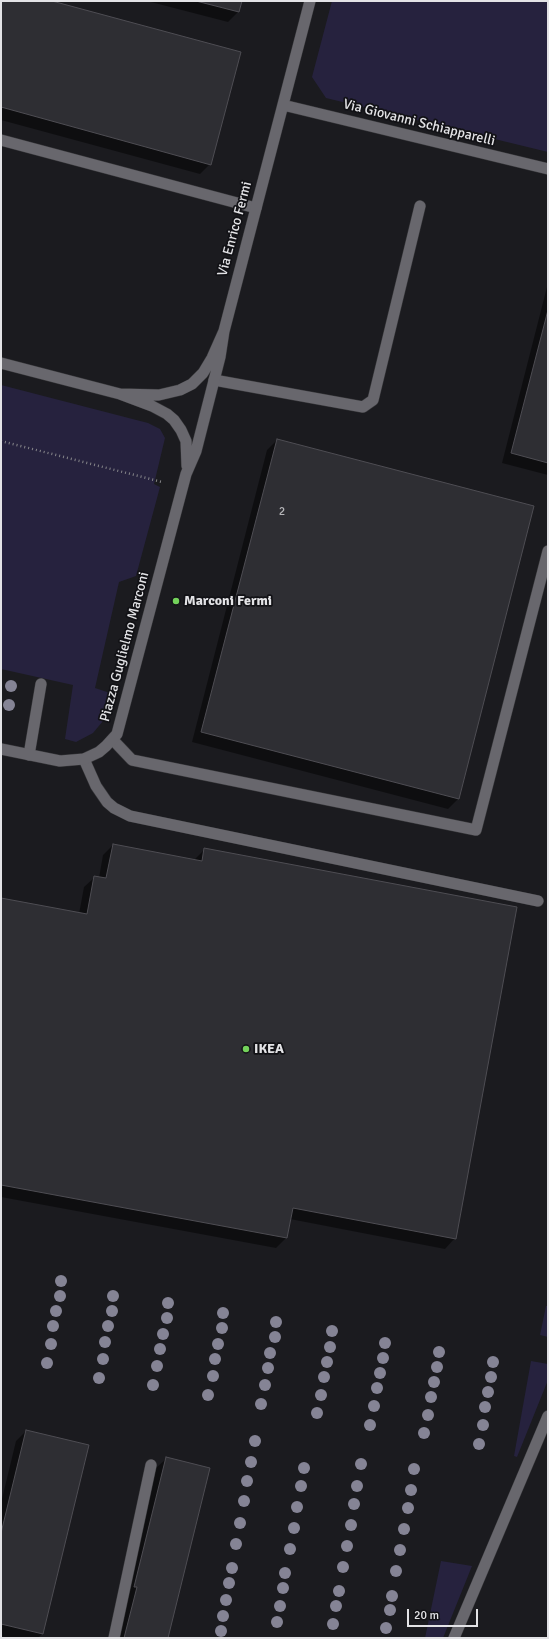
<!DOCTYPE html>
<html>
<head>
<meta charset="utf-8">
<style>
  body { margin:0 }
  #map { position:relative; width:549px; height:1639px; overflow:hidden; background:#1b1b1f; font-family:Signika,sans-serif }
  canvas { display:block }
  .frame { position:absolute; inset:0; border:2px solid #e3e3e6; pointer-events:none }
  .scale { position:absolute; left:407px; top:1609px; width:71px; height:18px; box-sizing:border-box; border:2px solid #e3e3e6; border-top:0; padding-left:5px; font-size:12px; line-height:14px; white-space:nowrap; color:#e3e3e6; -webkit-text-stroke:3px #121216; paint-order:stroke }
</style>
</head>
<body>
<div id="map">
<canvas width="549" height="1639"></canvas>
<div class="frame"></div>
<div class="scale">20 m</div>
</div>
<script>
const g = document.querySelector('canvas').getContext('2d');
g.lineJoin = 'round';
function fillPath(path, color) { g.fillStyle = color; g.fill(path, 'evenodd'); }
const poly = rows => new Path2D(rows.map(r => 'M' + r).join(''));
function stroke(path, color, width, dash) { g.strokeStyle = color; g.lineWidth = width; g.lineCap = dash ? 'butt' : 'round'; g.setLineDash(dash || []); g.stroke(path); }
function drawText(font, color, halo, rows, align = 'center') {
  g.font = font + ' Signika,sans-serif'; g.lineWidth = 3.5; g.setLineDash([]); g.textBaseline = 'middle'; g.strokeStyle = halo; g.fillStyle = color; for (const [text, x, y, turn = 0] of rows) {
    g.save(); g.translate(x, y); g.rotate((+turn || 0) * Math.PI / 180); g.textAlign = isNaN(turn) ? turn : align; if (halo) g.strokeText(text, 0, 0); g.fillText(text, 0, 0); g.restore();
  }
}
const green = poly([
  [332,1,548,1,548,152,326,98,312,77],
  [1,385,148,423,160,429,165,438,154,484,160,487,136,576,119,582,95,688,110,693,103,721,93,733,76,742,65,739,73,685,1,669],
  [546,1306,548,1306,548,1337,540,1335],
  [531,1361,548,1364,548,1380,517,1457,514,1456],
  [441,1561,472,1566,443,1638,425,1638]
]);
const shadow = poly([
  [1,1,48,1,210,164,200,174,1,120],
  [147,1,241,1,238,12,228,22],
  [548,283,548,475,502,463],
  [277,440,533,507,458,799,448,809,192,742,267,450],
  [113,845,194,860,205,849,455,1238,445,1249,290,1219,286,1238,276,1248,1,1197,1,899,79,914,84,887,95,877,99,878,103,855],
  [26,1431,88,1446,42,1634,38,1638,7,1638,1,1636,1,1503,16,1441],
  [167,1458,167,1638,117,1638,125,1597,156,1468]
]);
const building = poly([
  [1,1,52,1,241,52,211,165,1,107,1,1],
  [196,1,242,1,239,12,196,1],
  [548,310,548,463,511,453,548,310],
  [277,439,534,506,459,799,201,732,277,439],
  [113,844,202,861,204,848,517,907,456,1239,293,1208,287,1238,1,1185,1,898,87,914,94,876,106,878,113,844],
  [26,1430,89,1445,43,1634,1,1624,1,1533,26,1430],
  [166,1457,210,1468,168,1638,124,1638,137,1587,134,1587,166,1457]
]);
const path = poly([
  [1,441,162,482]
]);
const service = poly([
  [1,140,256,208],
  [214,380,363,407,373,400,420,206],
  [113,740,132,760,476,830,548,551],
  [29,755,41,684],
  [84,759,96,786,107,802,114,808,130,816,538,901],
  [114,1638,151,1465],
  [454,1638,548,1416]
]);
const minor = poly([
  [283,105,548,169],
  [1,363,120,394,152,406,167,414,174,420,181,430,186,441,187,466],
  [120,394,159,395,180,390,192,384,203,373,212,358,224,331,310,1],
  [1,749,60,761,84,759,99,752,106,746,117,734,186,474,196,451,220,357,224,331]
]);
const trees = [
  [11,686],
  [9,705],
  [61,1281],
  [60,1296],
  [113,1296],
  [168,1303],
  [56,1311],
  [112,1311],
  [223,1313],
  [167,1318],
  [276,1322],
  [53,1326],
  [108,1326],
  [222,1328],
  [332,1331],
  [163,1334],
  [275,1337],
  [105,1342],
  [385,1343],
  [51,1344],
  [218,1344],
  [330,1347],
  [160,1349],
  [439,1352],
  [270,1353],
  [383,1358],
  [103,1359],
  [215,1359],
  [327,1362],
  [493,1362],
  [47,1363],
  [157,1366],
  [437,1367],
  [268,1368],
  [380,1373],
  [213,1376],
  [324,1377],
  [491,1377],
  [99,1378],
  [434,1382],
  [153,1385],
  [265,1385],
  [377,1388],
  [488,1392],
  [208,1395],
  [321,1395],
  [431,1397],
  [261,1404],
  [374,1406],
  [485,1407],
  [317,1413],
  [428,1415],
  [370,1425],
  [483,1425],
  [424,1433],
  [255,1441],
  [479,1444],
  [251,1462],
  [361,1464],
  [304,1468],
  [414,1469],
  [247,1481],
  [301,1486],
  [357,1486],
  [411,1490],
  [244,1501],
  [354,1504],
  [297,1507],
  [408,1508],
  [240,1523],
  [351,1525],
  [294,1528],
  [404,1529],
  [236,1544],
  [347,1546],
  [290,1549],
  [400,1550],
  [343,1567],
  [232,1568],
  [396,1571],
  [285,1573],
  [229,1583],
  [283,1588],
  [339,1591],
  [392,1596],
  [226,1600],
  [280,1606],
  [336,1606],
  [390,1610],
  [223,1616],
  [277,1622],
  [333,1624],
  [386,1628],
  [221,1631]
];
const markers = [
  [176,601,4,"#74d25b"],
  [246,1049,4,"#74d25b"]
];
const numberNames = [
  ["2",282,512]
];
const streetNames = [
  ["Via Giovanni Schiapparelli",419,123,14],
  ["Via Enrico Fermi",235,229,-75],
  ["Piazza Guglielmo Marconi",125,647,-75]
];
const poiNames = [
  ["Marconi Fermi",184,601],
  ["IKEA",254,1049]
];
fillPath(green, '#26223e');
fillPath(shadow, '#0007');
fillPath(building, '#2e2e33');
stroke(building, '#4e4d53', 1);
stroke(service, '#37373a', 12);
stroke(minor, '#37373a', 12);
stroke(path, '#86868a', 2.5, [1, 3]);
stroke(service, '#68676d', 11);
stroke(minor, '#68676d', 11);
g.fillStyle = '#858495';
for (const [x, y] of trees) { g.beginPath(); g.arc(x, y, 6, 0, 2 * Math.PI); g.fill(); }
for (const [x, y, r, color] of markers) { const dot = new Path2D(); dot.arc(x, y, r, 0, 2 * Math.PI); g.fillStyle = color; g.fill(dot); stroke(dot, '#121216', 1.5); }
drawText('12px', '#b6b6b9', null, numberNames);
drawText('14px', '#e3e3e6', '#121216', streetNames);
drawText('bold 14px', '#e3e3e6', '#121216', poiNames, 'left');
</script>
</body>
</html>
